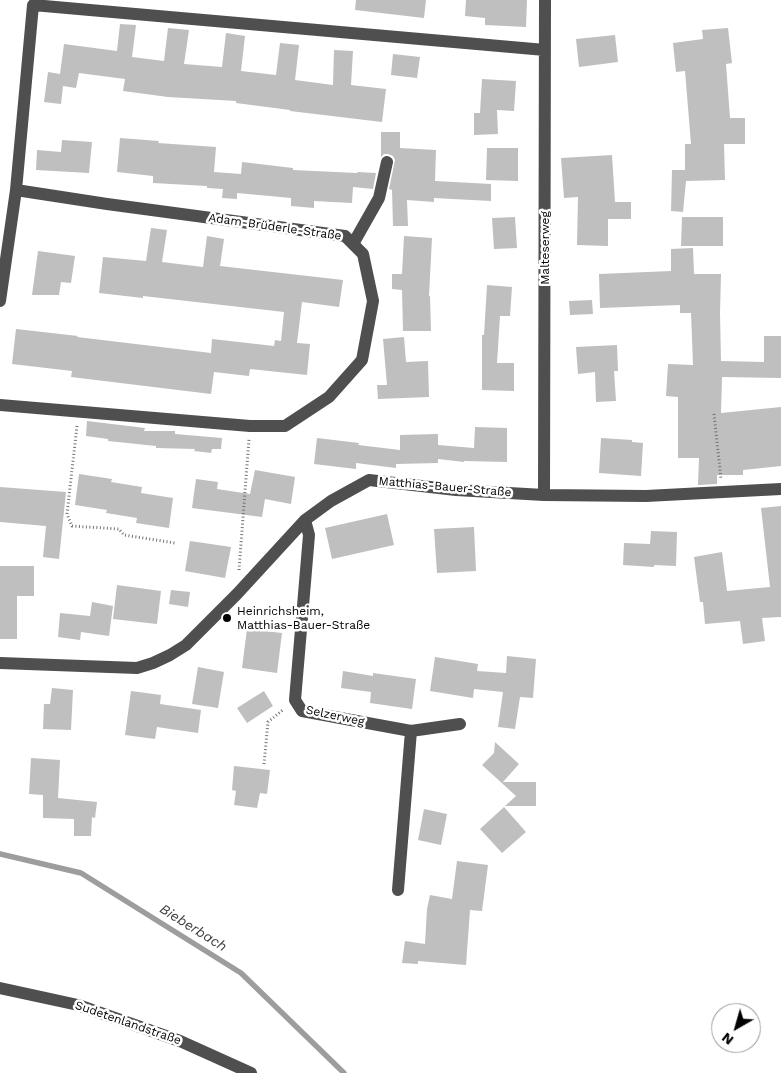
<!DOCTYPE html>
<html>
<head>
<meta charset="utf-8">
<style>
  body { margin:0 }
  #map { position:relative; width:781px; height:1073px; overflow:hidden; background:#fff; font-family:"Work Sans",sans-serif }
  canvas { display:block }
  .north { position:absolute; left:711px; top:1003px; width:50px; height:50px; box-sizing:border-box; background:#fff; border:1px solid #999; border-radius:50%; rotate:218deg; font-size:14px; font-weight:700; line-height:20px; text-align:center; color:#000 }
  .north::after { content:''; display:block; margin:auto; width:18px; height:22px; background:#000; clip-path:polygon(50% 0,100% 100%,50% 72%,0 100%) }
</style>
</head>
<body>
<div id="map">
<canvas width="781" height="1073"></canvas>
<div class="north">N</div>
</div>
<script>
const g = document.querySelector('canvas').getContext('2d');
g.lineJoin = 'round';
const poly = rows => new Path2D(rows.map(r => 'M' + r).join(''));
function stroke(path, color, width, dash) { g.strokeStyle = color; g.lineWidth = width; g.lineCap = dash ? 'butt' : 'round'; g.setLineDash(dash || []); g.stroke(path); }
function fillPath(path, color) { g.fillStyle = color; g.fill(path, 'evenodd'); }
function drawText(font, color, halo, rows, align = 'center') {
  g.font = font + ' "Work Sans",sans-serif'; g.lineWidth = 5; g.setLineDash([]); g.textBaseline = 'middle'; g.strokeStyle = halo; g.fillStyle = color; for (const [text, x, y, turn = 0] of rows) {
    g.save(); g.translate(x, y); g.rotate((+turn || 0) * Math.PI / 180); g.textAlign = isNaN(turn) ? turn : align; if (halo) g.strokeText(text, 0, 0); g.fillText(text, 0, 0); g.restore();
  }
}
const stream = poly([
  [0,854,81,873,241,973,344,1073]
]);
const building = poly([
  [356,0,426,0,424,18,355,10],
  [466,0,527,0,526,27,485,25,485,18,465,16],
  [120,24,136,25,132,57,164,61,168,28,189,30,184,64,222,67,226,33,245,36,241,71,276,75,280,43,299,45,295,80,333,85,334,50,353,51,351,85,386,89,382,122,290,111,290,110,236,103,236,101,168,97,123,91,125,79,79,73,76,88,63,86,61,104,44,102,48,72,60,74,64,44,117,51],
  [728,28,732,63,726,64,730,118,745,118,745,144,724,144,725,180,686,181,683,212,671,211,672,170,685,170,685,144,691,144,685,71,676,72,673,43,703,39,702,30],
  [615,35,618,62,579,67,576,39],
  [393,54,420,57,417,78,391,75],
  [482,79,516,81,514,111,497,110,498,134,474,135,474,113,480,113],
  [381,132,400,132,400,148,436,150,435,181,491,184,491,201,434,198,434,202,407,200,408,226,393,226,392,190,389,189,395,160,393,156,388,154,384,154,381,157],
  [120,138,159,141,158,143,216,147,214,172,241,174,242,162,293,168,293,170,357,173,358,172,376,173,373,189,353,187,352,203,314,201,314,208,291,206,291,198,237,193,237,199,222,198,223,189,207,188,207,186,153,183,153,176,117,172],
  [62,140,92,142,89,173,36,170,37,150,61,152],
  [487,148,518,148,518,181,486,180],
  [612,155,615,202,631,202,631,219,608,219,608,246,577,245,578,197,564,198,561,158],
  [515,217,517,248,494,249,492,218],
  [682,217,723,217,723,246,681,246],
  [151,228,167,230,162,262,203,267,207,236,224,239,220,266,343,280,339,307,302,302,297,343,310,344,307,375,250,369,249,376,214,372,211,394,71,377,72,371,12,364,16,329,78,336,77,337,211,353,212,339,274,346,275,340,281,341,284,312,143,296,143,298,99,293,103,257,146,261],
  [404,236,432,238,429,296,430,296,431,331,403,331,402,290,392,289,392,274,402,274],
  [693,248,694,274,721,274,720,313,721,361,764,362,764,336,781,336,781,378,722,377,721,413,781,407,781,466,743,470,743,475,717,475,717,484,698,485,699,458,678,458,678,397,666,396,668,364,693,365,691,313,680,313,680,305,600,308,599,274,671,271,671,249],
  [38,251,75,256,71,283,61,282,59,295,32,295],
  [487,285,512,287,510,316,500,316,497,363,514,363,514,391,482,390,482,335,484,335],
  [592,300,593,314,570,315,569,301],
  [404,337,406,362,428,361,429,397,378,399,377,385,387,385,383,339],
  [617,345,618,371,614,371,616,401,596,402,595,372,578,374,576,347],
  [87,421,145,428,144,431,175,431,175,434,222,438,221,449,212,449,211,453,194,451,195,449,156,448,156,446,108,441,108,439,86,436],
  [475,427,507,428,507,462,464,461,464,462,438,459,438,463,396,464,396,468,356,463,356,469,314,464,317,438,359,443,358,445,400,450,400,435,438,434,438,445,474,448],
  [601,438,632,440,632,442,643,443,641,476,599,473],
  [255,470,295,477,291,504,265,499,262,517,192,508,196,479,218,482,217,489,250,494],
  [79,474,112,479,111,482,142,487,141,493,173,498,169,528,136,523,137,518,106,513,107,510,75,505],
  [0,487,66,492,59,559,43,557,46,526,0,522],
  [781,506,781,617,762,618,765,641,743,644,740,621,705,624,703,602,700,602,694,557,722,552,727,591,770,587,761,508],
  [387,514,394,545,332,559,325,528],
  [474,527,476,571,437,573,434,529],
  [651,531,677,532,676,566,654,565,654,567,623,565,624,543,650,544],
  [190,541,231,547,225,578,185,571],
  [0,566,34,566,34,596,17,596,17,639,0,639],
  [117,585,161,591,157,624,113,619],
  [171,590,190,592,188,607,169,604],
  [92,602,113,606,109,636,81,632,80,640,58,637,60,613,90,616],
  [247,629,282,633,277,673,242,668],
  [507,656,536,659,533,698,520,697,515,729,498,727,503,692,474,689,473,698,430,691,435,657,478,664,477,671,506,673],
  [198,667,224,672,218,708,192,704],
  [343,671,373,676,373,673,416,679,412,709,370,703,371,692,341,688],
  [52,688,73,690,71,730,43,729,44,704,50,704],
  [131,691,161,695,160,704,201,710,198,733,157,727,155,739,125,735],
  [264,691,273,706,247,723,237,708],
  [495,742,519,764,503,782,536,782,536,806,505,806,516,796,482,765,494,753],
  [31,758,60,760,58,798,97,802,95,818,92,817,91,836,74,836,74,819,43,818,43,795,29,794],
  [234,766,270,770,267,794,260,793,257,808,234,805,236,791,232,790],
  [504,807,526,832,502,853,480,829],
  [424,809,447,814,441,845,418,840],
  [457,861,488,865,482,911,470,910,466,965,418,961,418,964,402,963,405,941,425,944,427,909,430,895,452,899]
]);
const path = poly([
  [714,414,721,479],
  [77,426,67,514,72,526,119,529,124,535,175,543],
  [239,570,249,439],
  [264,764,268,722,284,709]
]);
const minor = poly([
  [353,244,379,198,387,162],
  [0,301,16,190,33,5,545,50],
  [0,405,250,426,285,426,329,397,362,360,373,301,363,254,345,236,256,224,107,204,16,190],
  [544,495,545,0],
  [305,520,309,535,295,700,302,711,411,731,398,890],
  [0,663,137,668,153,663,170,655,186,645,237,594,305,520,331,501,369,480,456,490,544,495,646,496,781,489],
  [411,731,460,724],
  [0,988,78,1005,180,1041,251,1073]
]);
const markers = [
  [227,618,5,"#000"]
];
const streetNames = [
  ["Adam-Brüderle-Straße",275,227,8],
  ["Malteserweg",545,248,-90],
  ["Matthias-Bauer-Straße",445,487,5],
  ["Selzerweg",335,716,12],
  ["Sudetenlandstraße",128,1023,19]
];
const poiNames = [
  ["Heinrichsheim,",237,611],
  ["Matthias-Bauer-Straße",237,625]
];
const waterNames = [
  ["Bieberbach",193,928,32]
];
stroke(stream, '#9d9d9d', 5.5);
fillPath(building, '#bfbfbf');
stroke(path, '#717171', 3, [1, 2.5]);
stroke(minor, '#4f4f4f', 12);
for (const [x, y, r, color] of markers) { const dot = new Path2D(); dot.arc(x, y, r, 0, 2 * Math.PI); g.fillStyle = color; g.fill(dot); stroke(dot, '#fff', 2); }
drawText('12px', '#000', '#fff', streetNames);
drawText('12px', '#000', '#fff', poiNames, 'left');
drawText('italic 14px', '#3e3e3e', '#fff', waterNames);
</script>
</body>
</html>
